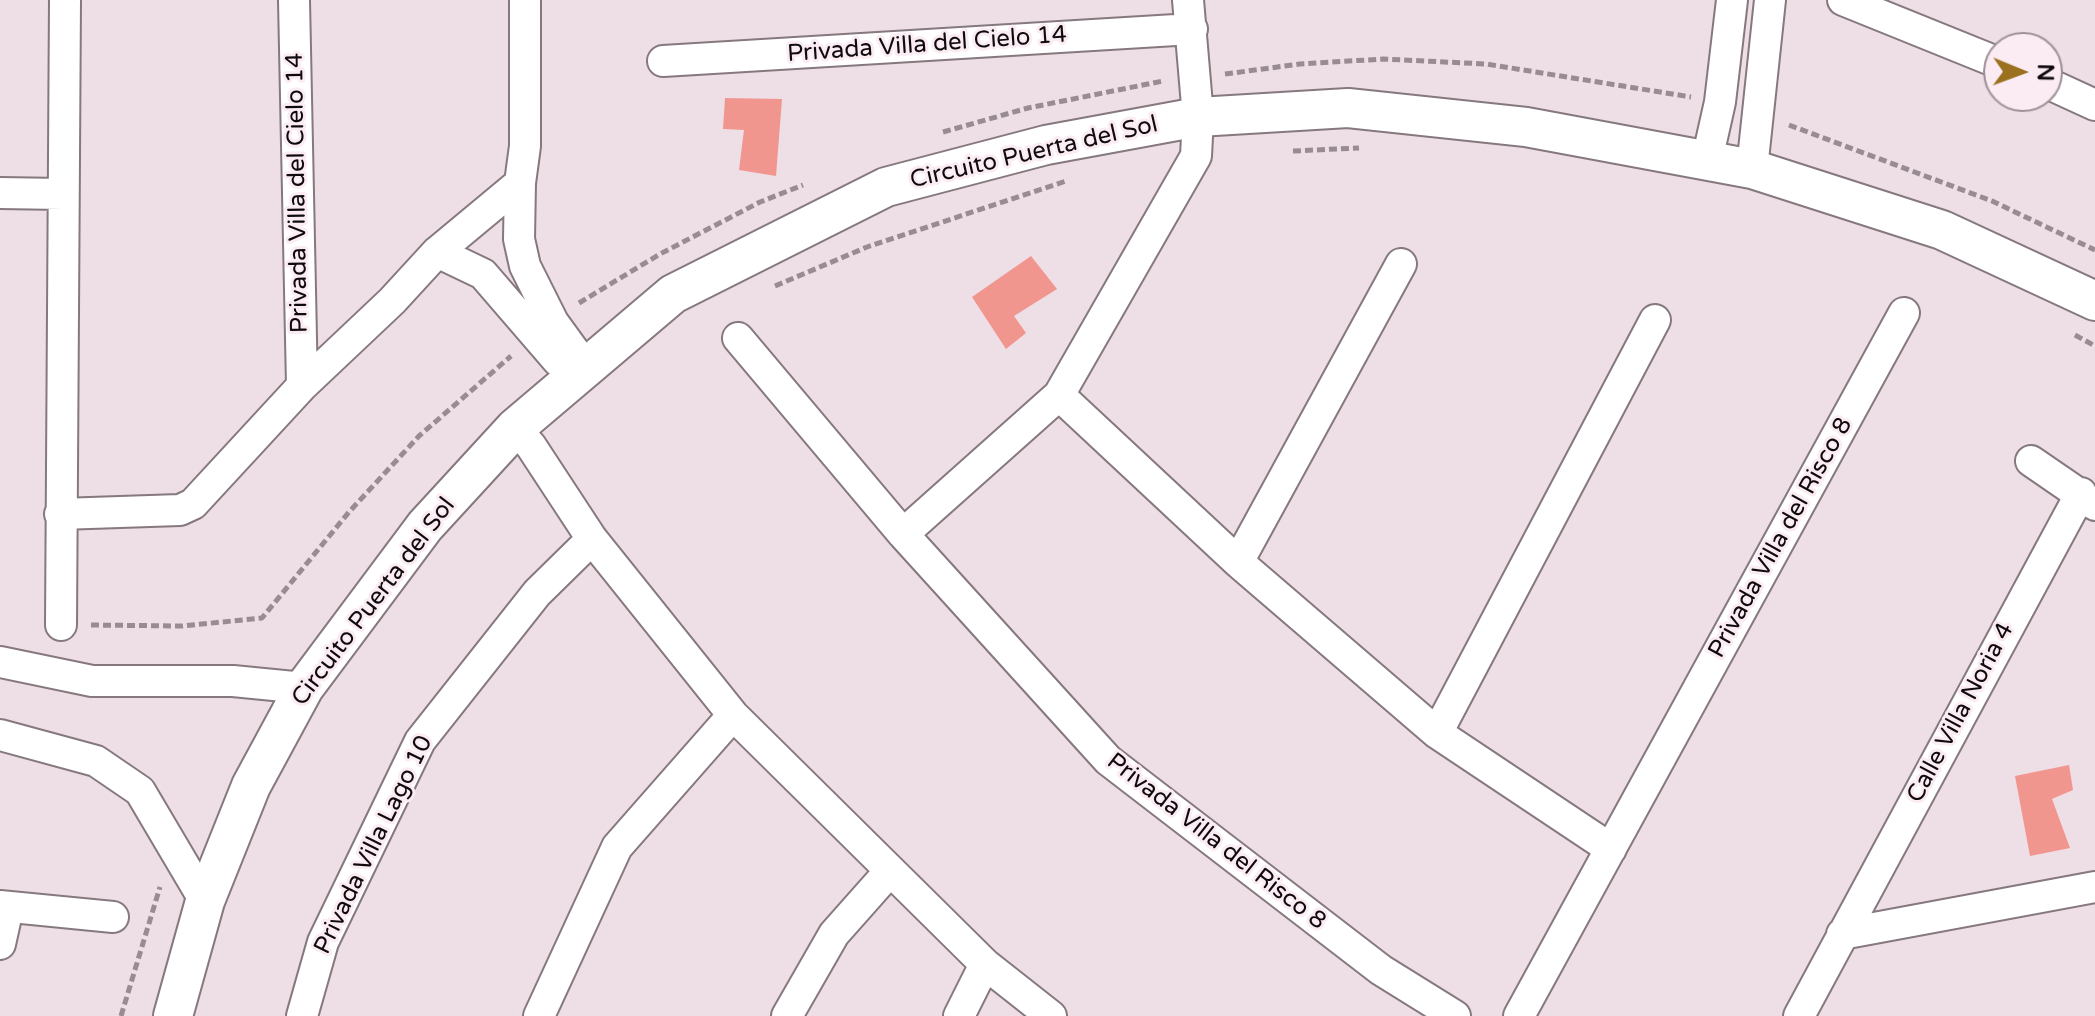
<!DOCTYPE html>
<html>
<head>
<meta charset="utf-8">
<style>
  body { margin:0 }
  #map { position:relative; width:2095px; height:1016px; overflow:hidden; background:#eedee6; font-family:"Varela Round",sans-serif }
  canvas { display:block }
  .north { position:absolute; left:1983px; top:32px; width:80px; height:80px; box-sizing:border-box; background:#fbebf3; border:2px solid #9d9197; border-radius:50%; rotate:91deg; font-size:22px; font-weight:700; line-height:32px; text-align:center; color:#0f0a0c }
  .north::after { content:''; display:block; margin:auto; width:28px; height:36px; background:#9b701e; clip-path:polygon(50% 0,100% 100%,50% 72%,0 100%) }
</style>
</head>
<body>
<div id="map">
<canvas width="2095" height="1016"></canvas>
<div class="north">N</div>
</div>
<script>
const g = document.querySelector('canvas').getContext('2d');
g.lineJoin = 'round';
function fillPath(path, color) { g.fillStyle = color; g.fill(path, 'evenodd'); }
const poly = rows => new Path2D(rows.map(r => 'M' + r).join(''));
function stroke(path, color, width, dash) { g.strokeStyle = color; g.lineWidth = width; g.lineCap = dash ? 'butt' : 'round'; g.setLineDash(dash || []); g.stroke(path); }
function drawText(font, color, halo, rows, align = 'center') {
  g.font = font + ' "Varela Round",sans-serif'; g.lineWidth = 6; g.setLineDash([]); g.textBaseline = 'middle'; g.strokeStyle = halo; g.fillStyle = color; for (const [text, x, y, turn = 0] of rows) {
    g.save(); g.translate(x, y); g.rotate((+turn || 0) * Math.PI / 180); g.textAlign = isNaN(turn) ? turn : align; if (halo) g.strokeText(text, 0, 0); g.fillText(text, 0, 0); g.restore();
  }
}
const green = poly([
  [725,98,782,99,776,176,739,170,744,130,723,129],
  [1031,256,1057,289,1014,316,1026,333,1006,349,972,297],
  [2069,765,2073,790,2052,799,2070,848,2030,856,2015,776]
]);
const path = poly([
  [1225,74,1300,64,1383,59,1486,64,1691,97],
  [1789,125,1992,201,2095,250],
  [943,132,1028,108,1163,81],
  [1293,151,1359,148],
  [775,286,867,247,1066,181],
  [579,303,660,254,760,202,803,185],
  [2075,335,2095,346],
  [91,625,182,626,262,618,349,512,419,436,511,356],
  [121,1016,160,887]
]);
const minor = poly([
  [294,0,302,386],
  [1843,0,1999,63],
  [663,61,1192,29],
  [2047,83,2095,105],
  [1707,160,1720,102,1732,0],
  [1752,169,1770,0],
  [520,183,519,239,525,266,553,322,585,366],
  [0,193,62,194],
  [437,252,483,274,558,361],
  [738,338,903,534,1108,760,1381,970,1455,1016],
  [1059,395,1238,562,1437,733,1611,849],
  [515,428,531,446,592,539,733,715,985,964,1051,1016],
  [2031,461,2095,505],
  [60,514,180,510,193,504,302,386,392,301,437,252,520,183,525,146,525,0],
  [903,534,1059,395,1196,156,1198,117,1188,0],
  [1238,562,1401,264],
  [61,625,65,0],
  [0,662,92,681,233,681,304,688],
  [1437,733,1655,320],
  [0,735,96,761,140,791,205,901],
  [0,906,113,917],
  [1842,934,2095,887],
  [0,944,8,908],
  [302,1016,323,942,420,741,537,593,592,539],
  [539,1016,617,847,733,715],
  [787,1016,834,934,889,872],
  [959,1016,985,964],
  [1519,1016,1904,313],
  [1799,1016,2081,493]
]);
const tertiary = poly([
  [173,1016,205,901,251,786,304,688,425,526,515,428,673,294,886,187,1046,145,1198,117,1348,108,1526,127,1752,169,1942,230,2095,301]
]);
const streetNames = [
  ["Privada Villa del Cielo 14",927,45,-4],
  ["Circuito Puerta del Sol",1034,153,-13],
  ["Privada Villa del Cielo 14",298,193,-91],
  ["Privada Villa del Risco 8",1781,538,-61],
  ["Circuito Puerta del Sol",374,602,-53],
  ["Calle Villa Noria 4",1961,713,-62],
  ["Privada Villa del Risco 8",1216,842,38],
  ["Privada Villa Lago 10",374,845,-64]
];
fillPath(green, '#f1958f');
stroke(minor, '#86787f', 34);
stroke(tertiary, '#86787f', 42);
stroke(path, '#988c92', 5, [8, 4]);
stroke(minor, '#fff', 30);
stroke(tertiary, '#fff', 38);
drawText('24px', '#0f0a0c', '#fbebf3', streetNames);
</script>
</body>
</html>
